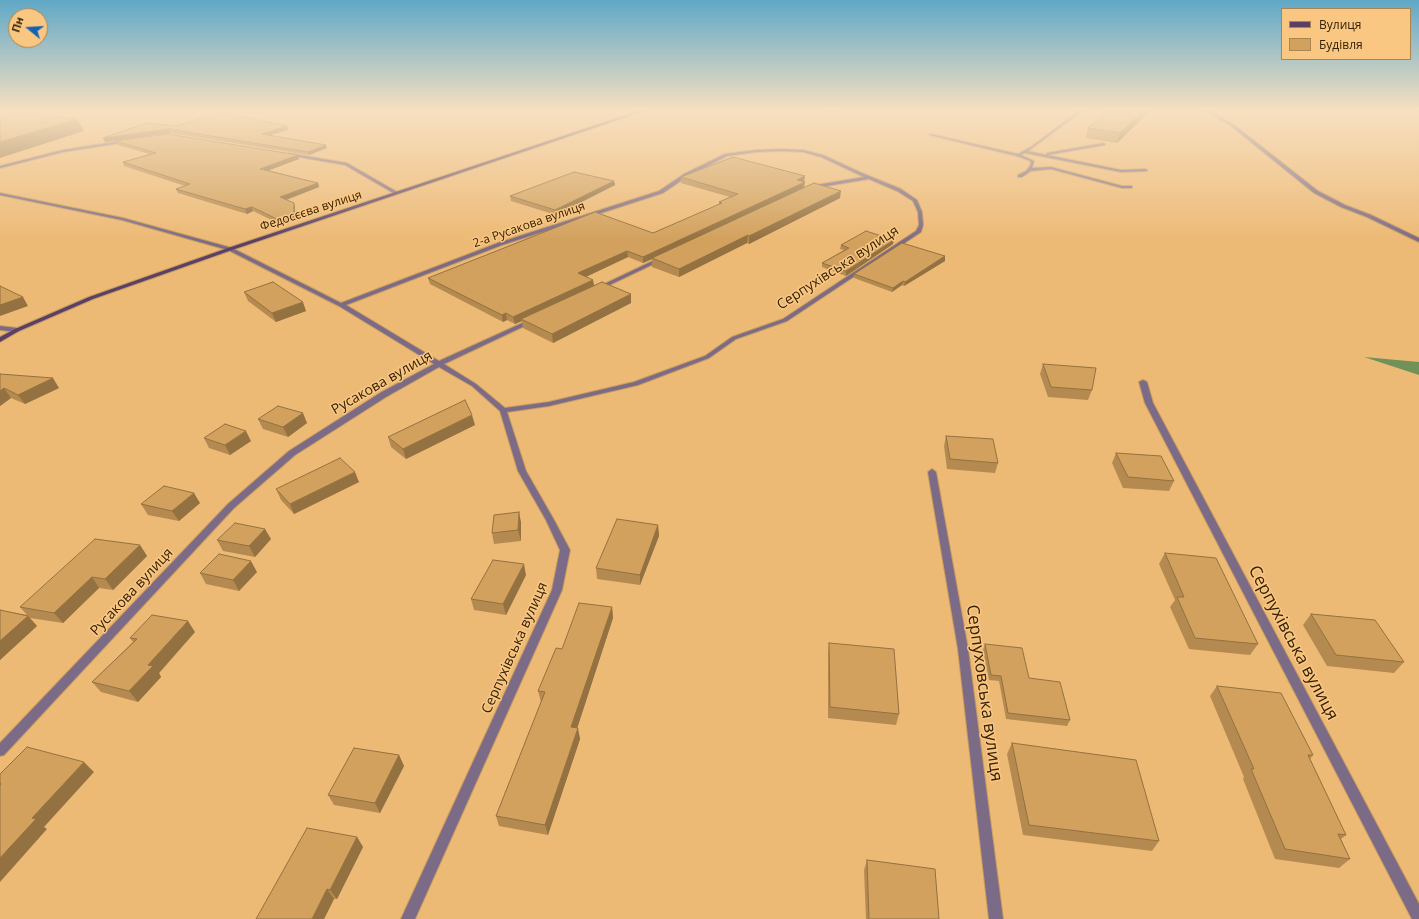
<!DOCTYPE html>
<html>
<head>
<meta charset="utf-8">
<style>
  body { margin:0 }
  #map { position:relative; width:1419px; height:919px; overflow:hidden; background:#edba76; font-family:"Open Sans",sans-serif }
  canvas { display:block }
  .legend { position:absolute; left:1281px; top:8px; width:130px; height:52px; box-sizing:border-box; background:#fac783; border:1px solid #ab8550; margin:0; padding:5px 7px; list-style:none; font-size:12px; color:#352104 }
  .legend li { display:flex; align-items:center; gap:8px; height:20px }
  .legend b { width:20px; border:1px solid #ab8550 }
  .north { position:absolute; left:8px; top:8px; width:40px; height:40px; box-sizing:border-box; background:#fac783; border:1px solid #ab8550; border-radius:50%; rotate:288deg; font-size:11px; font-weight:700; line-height:16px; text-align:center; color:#352104 }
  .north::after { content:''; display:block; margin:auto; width:14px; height:18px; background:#1463b2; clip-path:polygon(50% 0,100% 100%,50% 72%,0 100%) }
</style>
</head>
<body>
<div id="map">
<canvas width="1419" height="919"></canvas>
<ul class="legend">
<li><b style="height:5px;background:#5a4067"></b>Вулиця</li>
<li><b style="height:11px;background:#d2a15d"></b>Будівля</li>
</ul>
<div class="north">Пн</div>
</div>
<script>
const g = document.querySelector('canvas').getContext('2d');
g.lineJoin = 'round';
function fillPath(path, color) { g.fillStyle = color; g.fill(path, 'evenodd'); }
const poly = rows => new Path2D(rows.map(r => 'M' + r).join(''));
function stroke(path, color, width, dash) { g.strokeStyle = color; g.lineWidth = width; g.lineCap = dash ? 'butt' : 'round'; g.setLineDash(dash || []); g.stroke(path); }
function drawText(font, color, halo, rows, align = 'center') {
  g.font = font + ' "Open Sans",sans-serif'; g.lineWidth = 3; g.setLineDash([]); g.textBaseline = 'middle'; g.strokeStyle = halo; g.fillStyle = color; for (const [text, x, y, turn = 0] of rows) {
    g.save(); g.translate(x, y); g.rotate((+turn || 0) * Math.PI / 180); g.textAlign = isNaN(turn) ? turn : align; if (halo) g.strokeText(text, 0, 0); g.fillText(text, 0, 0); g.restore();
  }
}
const forest = poly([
  [1364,357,1419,362,1419,375]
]);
const service = poly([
  [1078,111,1083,111,1028,151,1046,155,1047,153,1104,143,1105,145,1047,155,1121,170,1145,169,1147,170,1147,171,1121,172,1025,153,1021,155,1034,161,1032,168,1051,167,1122,186,1132,186,1132,188,1122,188,1051,169,1031,171,1022,177,1018,177,1018,175,1026,171,1030,166,1031,162,1028,160,1017,156,929,135,931,134,1018,154,1031,147,1078,111],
  [1205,111,1210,111,1233,124,1318,191,1345,205,1371,215,1419,238,1419,242,1367,217,1341,207,1314,193,1231,126,1205,111],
  [1143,380,1147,382,1153,403,1419,904,1419,919,1412,919,1145,403,1139,382,1143,380],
  [932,469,936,472,968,649,1003,919,989,919,958,649,928,472,932,469]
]);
const minor = poly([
  [127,140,128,142,63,152,0,168,0,166,63,150,127,140],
  [781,149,803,150,823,155,862,173,901,189,917,200,922,212,923,225,921,232,787,321,736,339,709,358,638,385,549,406,507,412,526,471,554,520,570,550,562,590,415,919,401,919,552,590,560,550,546,520,518,471,500,411,472,386,439,367,386,397,295,455,234,508,4,755,0,756,0,743,228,504,289,451,380,393,434,364,339,306,228,250,122,220,0,195,0,193,123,218,232,248,341,303,498,243,659,191,684,174,725,154,756,150,781,149],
  [781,151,803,152,821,157,864,177,816,185,809,187,809,189,869,179,897,191,913,201,918,212,919,225,916,231,783,319,732,337,705,356,634,382,549,402,505,408,476,384,444,364,533,322,533,320,529,320,439,361,346,305,502,245,663,193,688,176,727,156,756,152,781,151],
  [288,153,347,163,399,193,395,194,345,165,287,155,288,153],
  [659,258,664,259,601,289,596,288,659,258],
  [0,326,17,328,20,330,17,332,0,330,0,326]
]);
const secondary = poly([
  [638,111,644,111,232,250,93,299,19,331,0,342,0,337,15,329,89,297,228,248,638,111]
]);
const wall = poly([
  [822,111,839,111,834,114],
  [1108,111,1150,111,1117,143,1086,138,1088,128],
  [176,126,287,126,288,130,270,135,327,148,309,155,170,133,105,142,103,138],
  [116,141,298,155,299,159,268,170,318,183,319,187,287,200,295,207,295,219,280,224,253,211,247,214,178,193,176,189,185,186,124,166,123,162,149,154,118,145],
  [681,177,804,182,804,187,840,198,749,244,747,243,679,277,652,267,652,259,643,263,628,257,586,277,593,280,594,285,631,303,553,343,523,328,522,321,515,324,507,320,503,322,430,284,428,278,653,233,719,204,719,202,730,197,681,183],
  [614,181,615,185,556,215,511,201,510,196],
  [893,244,846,276,822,267,822,263,844,250,840,249,841,245],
  [945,256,945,261,904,286,902,285,892,292,854,278,854,274],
  [244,292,306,311,276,322,248,301],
  [1043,364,1092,390,1088,400,1048,397,1040,374],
  [0,374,59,388,25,404,11,398,0,406],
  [258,419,307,423,288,437,263,429],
  [475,425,406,459,391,447,388,437],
  [946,436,998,463,995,473,947,469,944,446],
  [204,438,251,441,230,455,209,448],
  [1116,453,1174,481,1169,491,1123,488,1112,463],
  [359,482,294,514,281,500,276,489],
  [200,503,179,521,148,515,141,504],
  [521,522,521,541,494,544,492,533],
  [658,525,659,536,640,585,597,579,596,568],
  [271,539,255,557,223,551,217,540],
  [140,545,147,556,113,590,99,588,63,623,30,618,37,626,0,660,0,610,27,615,20,607],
  [1165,553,1258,644,1250,655,1189,649,1170,607,1175,600,1159,564],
  [257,572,239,591,206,584,200,573],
  [526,575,506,615,474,610,471,599],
  [612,607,613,618,577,728,580,739,548,835,499,826,496,816,541,702,538,691,562,649],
  [1311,614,1404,662,1394,673,1327,666,1303,625],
  [195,632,159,673,161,677,138,702,101,692,92,682,133,642,130,638],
  [829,643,899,714,896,725,828,718,828,654],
  [985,644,1029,678,1070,720,1067,726,1006,719,999,681,989,680,983,650],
  [1217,686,1313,755,1310,759,1346,835,1341,839,1350,859,1339,868,1275,859,1243,779,1244,777,1210,696],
  [1012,743,1159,841,1152,851,1023,835,1007,754],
  [399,755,404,766,380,813,334,805,328,795],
  [357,837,363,847,337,899,334,899,324,919,256,919],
  [867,860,939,919,866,919,864,870]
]);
const shadedWall = poly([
  [834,111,839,111,834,114],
  [1143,111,1150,111,1117,143,1120,133],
  [77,119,84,131,0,158,0,142],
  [287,126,288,130,263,137,262,134],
  [169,129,170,133,105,142,103,138],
  [326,145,327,148,309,155,308,152],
  [298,155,299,159,262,173,260,169],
  [805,176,804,182,797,180],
  [614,181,615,185,556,215,555,210],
  [805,182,804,188,652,258,652,259,643,263,643,257],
  [318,183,319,187,282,201,280,197],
  [841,191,840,198,749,244,749,236],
  [294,203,295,207,295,219,280,224,279,220],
  [252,207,253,211,247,214,245,209],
  [748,235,747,243,679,277,679,269],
  [894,240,893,244,846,276,846,271],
  [627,251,628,257,579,280,578,273],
  [945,256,945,261,904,286,905,282],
  [593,280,594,287,521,319,522,321,515,324,513,317],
  [903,281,902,285,892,292,893,288],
  [631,294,631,303,553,343,552,334],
  [23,297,28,306,0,316,0,305],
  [303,302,306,311,276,322,272,313],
  [506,313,507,320,503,322,502,315],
  [53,378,59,388,25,404,18,395],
  [4,388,11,398,0,406,0,391],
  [303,413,307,423,288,437,283,427],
  [472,415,475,425,406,459,403,449],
  [246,431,251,441,230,455,225,445],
  [355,472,359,482,294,514,290,504],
  [194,493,200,503,179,521,172,511],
  [519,512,521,522,521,541,518,530],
  [658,525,659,536,640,585,640,575],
  [265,529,271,539,255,557,249,546],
  [140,545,147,556,113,590,105,579],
  [251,561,257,572,239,591,233,580],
  [524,564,526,575,506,615,503,604],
  [92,577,99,588,63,623,54,613],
  [612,607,613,618,574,738,571,727],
  [28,616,37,626,0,660,0,641],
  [188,621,195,632,159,673,161,677,138,702,129,691,148,665],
  [578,728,580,739,548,835,545,825],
  [399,755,404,766,380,813,375,803],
  [84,762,94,772,44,827,47,829,0,882,0,858,32,818],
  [357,837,363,847,337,899,330,890],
  [327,889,334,899,324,919,312,919]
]);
const building = poly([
  [1108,111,1143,111,1120,133,1088,128,1108,111],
  [222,112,287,126,262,134,326,145,308,152,169,129,103,138,147,123,176,126,222,112],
  [28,113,77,119,0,142,0,115,28,113],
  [168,134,298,155,260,169,318,183,280,197,294,203,294,215,279,220,252,207,245,209,176,189,190,184,123,162,156,153,116,141,168,134],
  [733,157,805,176,797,180,805,182,643,257,627,251,578,273,593,280,513,317,506,313,502,315,428,278,595,212,653,233,722,203,719,202,738,194,681,177,733,157],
  [574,172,614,181,555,210,510,196,574,172],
  [814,183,841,191,749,236,748,235,679,269,652,258,814,183],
  [866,231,894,240,846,271,822,263,849,248,841,245,866,231],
  [902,243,945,256,905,282,903,281,893,288,854,274,902,243],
  [273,282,303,302,272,313,244,292,273,282],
  [602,282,631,294,552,334,521,319,602,282],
  [0,286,23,297,0,305,0,286],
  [1043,364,1096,368,1092,390,1051,387,1043,364],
  [0,374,53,378,18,395,4,388,0,391,0,374],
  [465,400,472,415,403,449,388,437,465,400],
  [278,406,303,413,283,427,258,419,278,406],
  [225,424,246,431,225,445,204,438,225,424],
  [946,436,993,439,998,463,950,459,946,436],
  [1116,453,1161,456,1174,481,1128,477,1116,453],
  [340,458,355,472,290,504,276,489,340,458],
  [164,486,194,493,172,511,141,504,164,486],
  [519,512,518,530,492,533,494,515,519,512],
  [617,519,658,525,640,575,596,568,617,519],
  [235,523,265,529,249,546,217,540,235,523],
  [95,539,140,545,105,579,92,577,54,613,20,607,95,539],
  [1165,553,1216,558,1258,644,1195,638,1177,597,1184,597,1165,553],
  [219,554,251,561,233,580,200,573,219,554],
  [493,560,524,564,503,604,471,599,493,560],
  [579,603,612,607,571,727,578,728,545,825,496,816,545,692,538,691,556,648,562,649,579,603],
  [0,610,28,616,0,641,0,610],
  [1311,614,1375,620,1404,662,1336,655,1311,614],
  [152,615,188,621,148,665,153,666,129,691,92,682,137,639,130,638,152,615],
  [829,643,894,649,899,714,830,707,829,643],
  [985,644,1022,648,1029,678,1060,682,1070,720,1008,713,1001,676,991,675,985,644],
  [1217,686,1281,693,1313,755,1308,755,1346,835,1338,834,1350,859,1285,849,1251,769,1254,769,1217,686],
  [1012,743,1136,760,1159,841,1029,825,1012,743],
  [27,747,84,762,32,818,36,819,0,858,0,785,1,784,0,783,0,774,27,747],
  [354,748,399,755,375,803,328,795,354,748],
  [307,828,357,837,330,890,327,889,312,919,256,919,307,828],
  [867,860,935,869,939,919,869,919,867,860]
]);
const farStreetnames = [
  ["Федосєєва вулиця",311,211,-18],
  ["2-а Русакова вулиця",529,225,-19]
];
const streetNames = [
  ["Серпухівська вулиця",838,268,-33],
  ["Русакова вулиця",382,383,-30],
  ["Русакова вулиця",132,592,-47],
  ["Серпухівська вулиця",515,648,-66]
];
const nearStreetnames = [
  ["Серпухівська вулиця",1293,643,62],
  ["Серпуховська вулиця",984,693,82]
];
fillPath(forest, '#709259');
stroke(service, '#c89b5f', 2);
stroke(minor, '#c89b5f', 2);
stroke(secondary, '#c89b5f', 2);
fillPath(service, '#7c6b86');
fillPath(minor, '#7c6b86');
fillPath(secondary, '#5a4067');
fillPath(wall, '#b58a50');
fillPath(shadedWall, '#937141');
fillPath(building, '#d2a15d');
stroke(building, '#937141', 1);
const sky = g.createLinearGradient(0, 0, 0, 240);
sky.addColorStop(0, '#60a8c7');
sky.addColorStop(0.46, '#f7e0c1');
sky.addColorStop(1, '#f7e0c100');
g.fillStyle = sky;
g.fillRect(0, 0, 1419, 240);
drawText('12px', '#352104', '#fac783', farStreetnames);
drawText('14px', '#352104', '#fac783', streetNames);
drawText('17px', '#352104', '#fac783', nearStreetnames);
</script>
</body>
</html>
